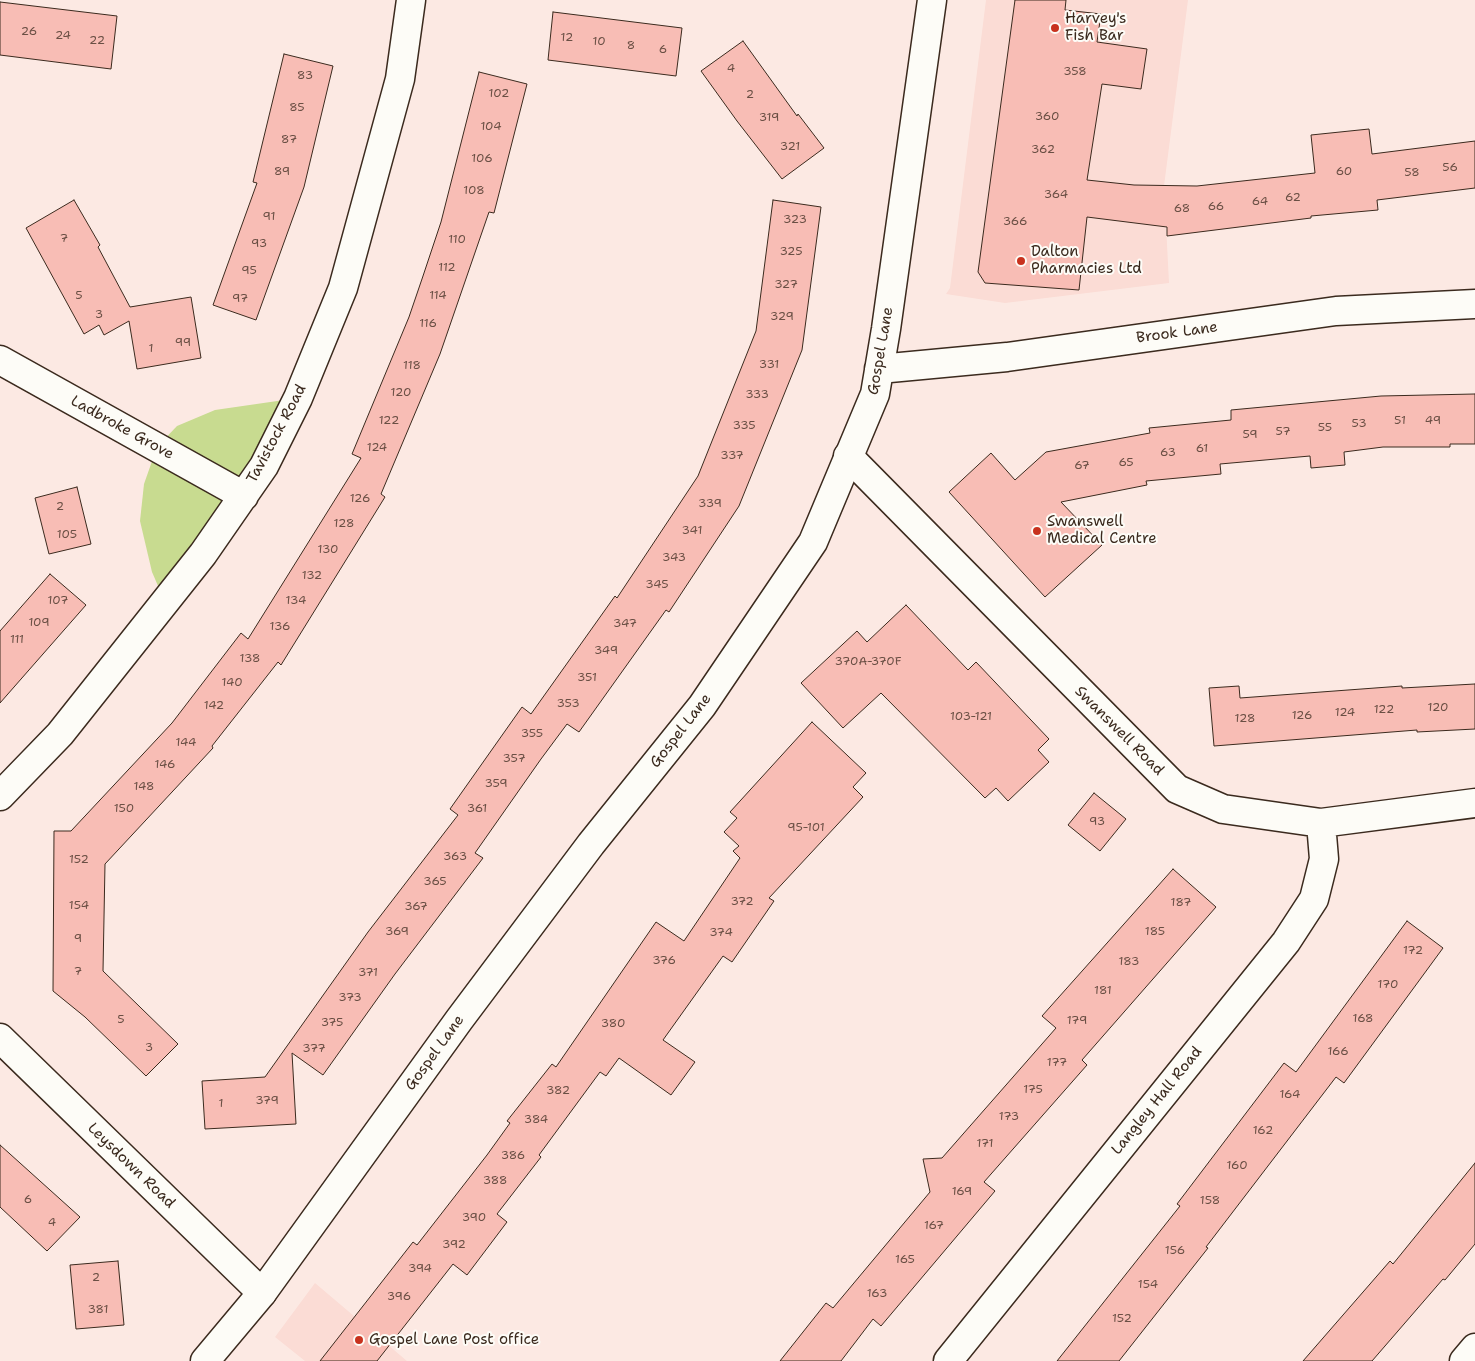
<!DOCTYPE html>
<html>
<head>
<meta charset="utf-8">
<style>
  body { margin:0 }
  canvas { display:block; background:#fce9e3 }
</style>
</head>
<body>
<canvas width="1475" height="1361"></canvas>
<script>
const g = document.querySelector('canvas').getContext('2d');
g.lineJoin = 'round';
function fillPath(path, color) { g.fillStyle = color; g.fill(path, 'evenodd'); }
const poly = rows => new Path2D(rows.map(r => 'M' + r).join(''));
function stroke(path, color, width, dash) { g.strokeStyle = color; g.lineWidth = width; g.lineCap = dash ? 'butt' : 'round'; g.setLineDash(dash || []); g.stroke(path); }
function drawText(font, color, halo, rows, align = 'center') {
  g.font = font + ' "Shantell Sans",sans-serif'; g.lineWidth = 4; g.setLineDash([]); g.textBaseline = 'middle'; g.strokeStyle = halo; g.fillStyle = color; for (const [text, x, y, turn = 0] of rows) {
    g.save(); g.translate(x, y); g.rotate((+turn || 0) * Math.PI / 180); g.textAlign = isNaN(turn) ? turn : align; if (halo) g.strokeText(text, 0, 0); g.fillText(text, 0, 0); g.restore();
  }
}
const built = poly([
  [986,0,1188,0,1164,186,1169,283,1005,303,946,294,950,288],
  [315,1283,407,1361,305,1361,275,1337]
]);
const green = poly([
  [298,398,165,602,152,572,140,521,144,484,157,447,177,426,215,410]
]);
const building = poly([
  [1015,0,1066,0,1065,10,1101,14,1097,42,1147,49,1141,89,1102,84,1087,180,1134,185,1197,186,1315,173,1311,135,1369,129,1372,154,1475,141,1475,188,1377,200,1378,210,1311,216,1311,218,1167,236,1167,227,1087,217,1079,290,985,283,978,272,1015,0],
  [0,2,117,16,111,69,0,55,0,2],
  [553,12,682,28,676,76,548,60,553,12],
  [743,41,797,116,798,114,824,148,782,179,737,121,701,71,743,41],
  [284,54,333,66,304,187,256,320,213,305,257,183,253,182,284,54],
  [479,72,527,84,494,213,489,212,440,354,381,494,385,497,281,665,278,662,212,746,213,748,105,864,103,971,178,1044,146,1076,85,1017,53,991,54,831,71,831,172,723,241,633,248,639,361,458,352,454,409,317,423,276,441,222,479,72],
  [74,200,100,245,98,247,130,307,191,297,201,358,137,369,129,321,104,335,99,325,84,334,26,228,74,200],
  [773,200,821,207,802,350,739,506,669,612,666,610,579,732,567,724,541,759,475,853,483,858,395,974,323,1075,292,1053,296,1124,205,1129,202,1081,265,1077,368,932,458,815,450,809,522,707,531,714,615,596,617,598,698,476,756,331,773,200],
  [1475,394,1475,444,1450,444,1450,447,1383,447,1344,452,1345,465,1311,468,1310,456,1220,464,1221,474,1146,481,1147,485,1061,502,1102,545,1045,597,949,492,991,453,1015,480,1046,452,1150,433,1149,428,1231,420,1231,410,1381,396,1475,394],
  [77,487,91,544,49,554,35,498,77,487],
  [50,574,86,605,0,703,0,631,50,574],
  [906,605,968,670,976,662,1049,739,1038,750,1049,762,1008,801,996,788,985,798,881,693,843,728,801,683,857,631,867,642,906,605],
  [1475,684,1475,729,1417,732,1417,730,1214,746,1209,688,1239,686,1240,698,1402,686,1402,688,1475,684],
  [812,722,866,773,853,787,863,797,769,898,774,901,732,962,723,956,663,1040,695,1062,671,1095,619,1058,606,1076,600,1072,539,1155,541,1157,497,1214,507,1222,467,1275,453,1264,377,1361,320,1361,413,1242,417,1245,487,1155,510,1123,507,1121,552,1064,556,1067,656,922,684,941,740,858,733,851,739,846,724,832,737,818,730,812,812,722],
  [1094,793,1126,819,1100,851,1068,825,1094,793],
  [1173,869,1216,907,1082,1060,1087,1065,984,1182,995,1191,881,1326,873,1319,841,1361,780,1361,826,1303,833,1308,930,1192,923,1159,942,1158,1056,1028,1042,1016,1173,869],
  [1407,921,1443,948,1344,1083,1336,1077,1206,1247,1208,1248,1119,1361,1057,1361,1180,1206,1177,1204,1284,1063,1296,1072,1407,921],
  [0,1145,80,1217,47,1251,0,1207,0,1145],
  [1475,1163,1475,1244,1445,1280,1443,1279,1372,1361,1303,1361,1390,1261,1393,1264,1475,1163],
  [118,1261,124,1325,76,1329,70,1265,118,1261]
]);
const street = poly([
  [0,360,244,496],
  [848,456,1177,789,1223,809,1321,823,1475,803],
  [0,796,60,734,203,554,264,466,298,398,343,288,400,79,411,0],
  [0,1038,262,1293],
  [948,1361,1286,942,1314,899,1324,859,1321,823],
  [1464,1361,1475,1348]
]);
const secondary = poly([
  [879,369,1007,357,1336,311,1475,304],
  [205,1361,262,1293,459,1020,591,844,702,706,813,542,875,394,886,329,932,0]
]);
const markers = [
  [1055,28,5,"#c8321e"],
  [1021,261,5,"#c8321e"],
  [1037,531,5,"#c8321e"],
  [359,1340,5,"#c8321e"]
];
const numberNames = [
  ["26",29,32],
  ["24",63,36],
  ["12",567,38],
  ["22",97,41],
  ["10",599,42],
  ["8",631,46],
  ["6",663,50],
  ["4",731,69],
  ["358",1075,72],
  ["83",305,76],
  ["102",499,94],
  ["2",750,95],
  ["85",297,108],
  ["360",1047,117],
  ["319",769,118],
  ["104",491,127],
  ["87",289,140],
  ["321",790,147],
  ["362",1043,150],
  ["106",482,159],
  ["56",1450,168],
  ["89",282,172],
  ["60",1344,172],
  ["58",1412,173],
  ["108",474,191],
  ["364",1056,195],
  ["62",1293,198],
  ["64",1260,202],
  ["66",1216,207],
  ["68",1182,209],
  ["91",269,217],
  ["323",795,220],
  ["366",1015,222],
  ["7",64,239],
  ["110",457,240],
  ["93",259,244],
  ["325",791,252],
  ["112",447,268],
  ["95",249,271],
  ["327",786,285],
  ["5",79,296],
  ["114",438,296],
  ["97",240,299],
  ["3",99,315],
  ["329",782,317],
  ["116",428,324],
  ["99",183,343],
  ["1",151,349],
  ["331",769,365],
  ["118",412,366],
  ["120",401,393],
  ["333",757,395],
  ["122",389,421],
  ["51",1400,421],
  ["49",1433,421],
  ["53",1359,424],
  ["335",744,426],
  ["55",1325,428],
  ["57",1283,432],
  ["59",1250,435],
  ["124",377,448],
  ["61",1202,449],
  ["63",1168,453],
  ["337",732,456],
  ["65",1126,463],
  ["67",1082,466],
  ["126",360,499],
  ["339",710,504],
  ["2",60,507],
  ["128",344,524],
  ["341",692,531],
  ["105",67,535],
  ["130",328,550],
  ["343",674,558],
  ["132",312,576],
  ["345",657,585],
  ["107",58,601],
  ["134",296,601],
  ["109",39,623],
  ["347",625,624],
  ["136",280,627],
  ["111",17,640],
  ["349",606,651],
  ["138",250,659],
  ["370A-370F",868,662],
  ["351",587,678],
  ["140",232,683],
  ["353",568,704],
  ["142",214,706],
  ["120",1438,708],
  ["122",1384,710],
  ["124",1345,713],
  ["126",1302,716],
  ["103-121",971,717],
  ["128",1245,719],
  ["355",532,734],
  ["144",186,743],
  ["357",514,759],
  ["146",165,765],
  ["359",496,784],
  ["148",144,787],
  ["150",124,809],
  ["361",477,809],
  ["93",1097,822],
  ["95-101",806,828],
  ["363",455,857],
  ["152",79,860],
  ["365",435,882],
  ["372",742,902],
  ["187",1181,903],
  ["154",79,906],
  ["367",416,907],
  ["369",397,932],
  ["185",1155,932],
  ["374",721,933],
  ["9",78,939],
  ["172",1413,951],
  ["376",664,961],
  ["183",1129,962],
  ["7",78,972],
  ["371",368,973],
  ["170",1388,985],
  ["181",1103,991],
  ["373",350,998],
  ["168",1363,1019],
  ["5",121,1020],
  ["179",1077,1021],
  ["375",332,1023],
  ["380",613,1024],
  ["3",149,1048],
  ["377",314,1049],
  ["166",1338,1052],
  ["177",1057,1063],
  ["175",1033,1090],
  ["382",558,1091],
  ["164",1290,1095],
  ["379",267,1101],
  ["1",221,1104],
  ["173",1009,1117],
  ["384",536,1120],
  ["162",1263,1131],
  ["171",985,1144],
  ["386",513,1156],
  ["160",1237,1166],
  ["388",495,1181],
  ["169",962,1192],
  ["6",28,1200],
  ["158",1210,1201],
  ["390",474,1218],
  ["4",52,1223],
  ["167",934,1226],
  ["392",454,1245],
  ["156",1175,1251],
  ["165",905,1260],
  ["394",420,1269],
  ["2",96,1278],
  ["154",1148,1285],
  ["163",877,1294],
  ["396",399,1297],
  ["381",98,1310],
  ["152",1122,1319]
];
const poiNames = [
  ["Harvey's",1065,19],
  ["Fish Bar",1065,36],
  ["Dalton",1031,252],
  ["Pharmacies Ltd",1031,269],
  ["Swanswell",1047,522],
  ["Medical Centre",1047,539],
  ["Gospel Lane Post office",369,1340]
];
const streetNames = [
  ["Brook Lane",1177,333,-8],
  ["Gospel Lane",881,351,-80],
  ["Ladbroke Grove",122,428,29],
  ["Tavistock Road",277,434,-62],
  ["Gospel Lane",681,731,-52],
  ["Swanswell Road",1119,731,45],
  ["Gospel Lane",435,1053,-54],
  ["Langley Hall Road",1157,1101,-51],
  ["Leysdown Road",131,1166,44]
];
fillPath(built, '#fbdcd5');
fillPath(green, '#c8db90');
fillPath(building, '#f8bdb5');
stroke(building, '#3b2a1e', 1);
stroke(street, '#3b2a1e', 31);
stroke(secondary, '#3b2a1e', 31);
stroke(street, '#fdfcf7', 28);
stroke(secondary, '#fdfcf7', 28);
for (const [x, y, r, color] of markers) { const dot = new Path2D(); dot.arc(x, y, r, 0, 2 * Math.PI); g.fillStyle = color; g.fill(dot); stroke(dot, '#fdfcf7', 2); }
drawText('12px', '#6a4f44', null, numberNames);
drawText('15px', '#3b2a1e', '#fdfcf7', poiNames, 'left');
drawText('15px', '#3b2a1e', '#fdfcf7', streetNames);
</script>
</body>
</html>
